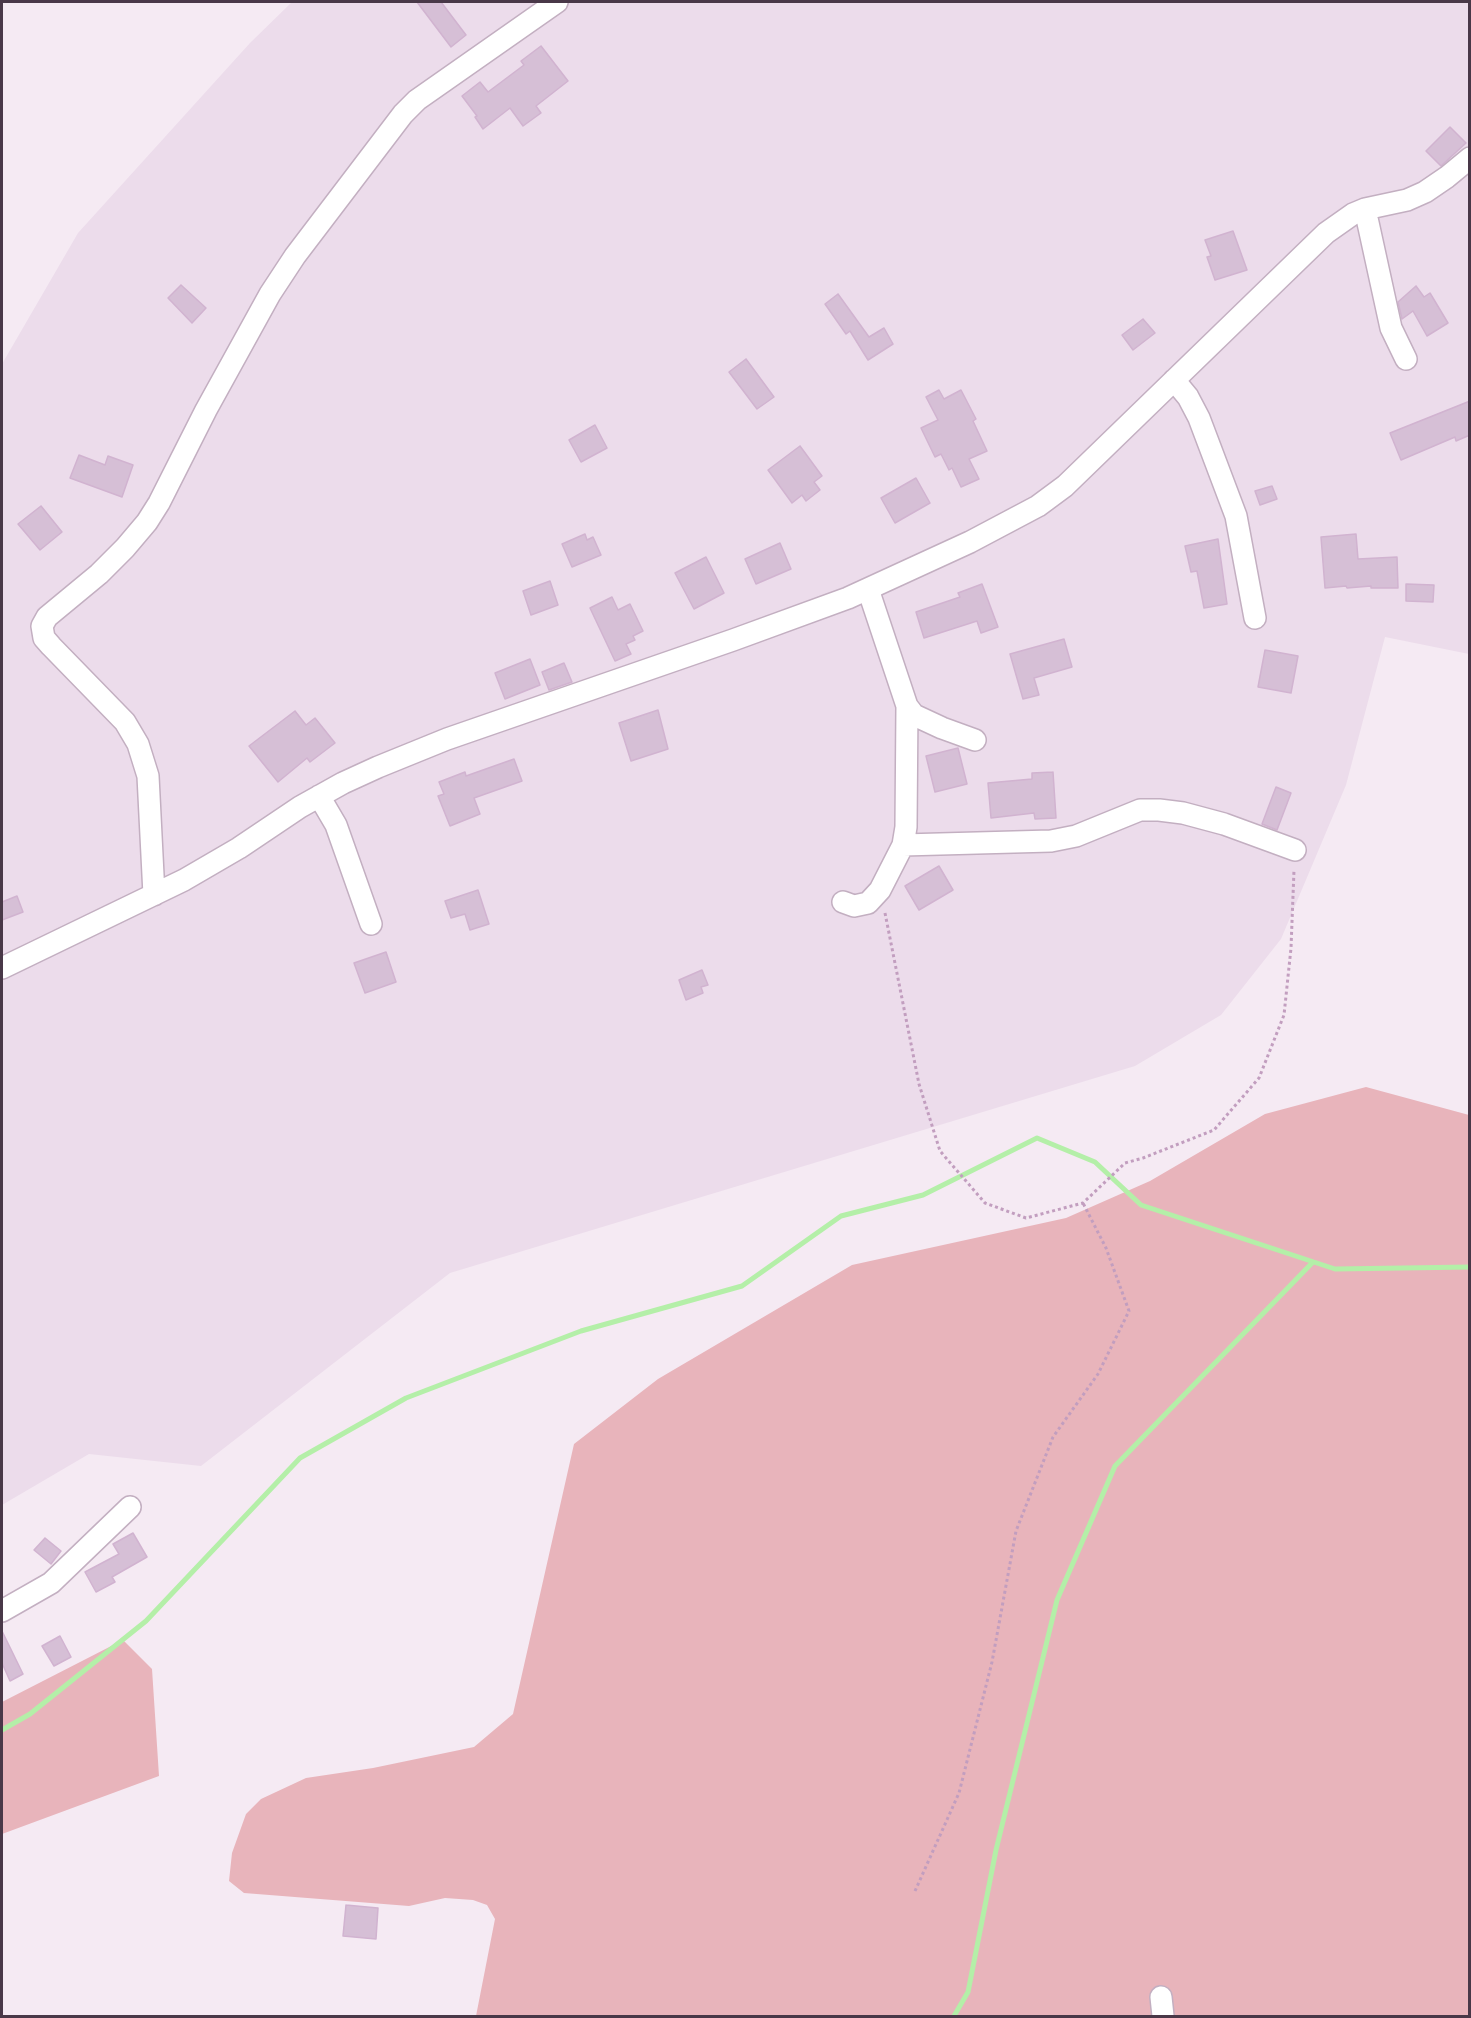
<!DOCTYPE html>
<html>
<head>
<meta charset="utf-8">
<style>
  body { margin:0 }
  #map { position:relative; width:1471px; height:2018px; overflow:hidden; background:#f5eaf3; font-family:"Nunito Sans",sans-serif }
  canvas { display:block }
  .frame { position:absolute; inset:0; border:3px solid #493848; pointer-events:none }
</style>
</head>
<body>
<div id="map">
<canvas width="1471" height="2018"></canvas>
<div class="frame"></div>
</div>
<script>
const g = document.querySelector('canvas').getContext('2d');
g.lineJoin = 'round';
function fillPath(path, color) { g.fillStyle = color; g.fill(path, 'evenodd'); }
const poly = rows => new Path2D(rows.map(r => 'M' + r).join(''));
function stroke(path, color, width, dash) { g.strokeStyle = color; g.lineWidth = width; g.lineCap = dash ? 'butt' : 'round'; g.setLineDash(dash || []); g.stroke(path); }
const residential = poly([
  [292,2,1469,2,1469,654,1385,637,1346,785,1281,939,1221,1015,1135,1066,450,1273,201,1466,89,1454,2,1505,2,364,78,233,250,43]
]);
const green = poly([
  [1366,1087,1469,1115,1469,2016,476,2016,495,1919,487,1905,473,1900,445,1898,409,1906,244,1893,229,1881,232,1853,246,1814,261,1799,306,1778,373,1768,474,1747,513,1714,574,1444,658,1379,852,1265,1066,1218,1150,1181,1265,1114],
  [123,1640,152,1669,159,1776,2,1834,2,1702]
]);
const stream = poly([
  [2,1730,30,1714,146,1621,300,1458,406,1398,581,1331,742,1286,841,1216,923,1195,1037,1138,1095,1162,1141,1205,1335,1269,1470,1267],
  [954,2016,968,1992,996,1850,1057,1600,1115,1466,1313,1262]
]);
const building = poly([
  [417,2,441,2,466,35,451,47,417,2],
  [541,46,568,81,536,106,541,113,523,126,510,108,483,129,475,117,477,116,462,96,480,82,488,92,524,65,521,61,541,46],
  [1450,127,1466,143,1441,166,1426,151,1450,127],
  [1233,231,1247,270,1215,280,1207,257,1211,256,1205,240,1233,231],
  [181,285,206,308,192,323,168,298,181,285],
  [1416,286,1424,297,1430,293,1448,323,1427,336,1413,311,1402,319,1398,302,1416,286],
  [838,294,869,337,884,328,893,344,868,360,850,331,846,334,825,304,838,294],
  [1143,319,1155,333,1133,350,1122,335,1143,319],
  [746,359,774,397,757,409,729,372,746,359],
  [939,390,944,399,961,390,976,419,973,421,987,451,969,459,979,479,961,487,952,468,949,470,941,454,935,457,921,428,938,420,926,397,939,390],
  [1470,401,1470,435,1456,441,1455,437,1401,460,1390,433,1470,401],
  [595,425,607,448,581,462,569,440,595,425],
  [800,446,822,476,814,482,820,490,806,501,802,495,792,503,768,470,800,446],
  [79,455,105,465,108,456,133,465,122,497,70,478,79,455],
  [916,478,930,503,895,523,881,498,916,478],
  [1272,486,1277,499,1260,505,1255,491,1272,486],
  [41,506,62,532,40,550,18,524,41,506],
  [585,534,587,540,593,537,601,555,572,567,562,544,585,534],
  [1356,534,1358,559,1397,557,1398,588,1371,588,1371,586,1347,588,1346,586,1325,588,1321,537,1356,534],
  [1218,539,1227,604,1204,608,1197,571,1191,572,1185,546,1218,539],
  [780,543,791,569,756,584,745,559,780,543],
  [706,557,724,593,694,609,675,573,706,557],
  [550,581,558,605,531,615,523,591,550,581],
  [982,584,998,627,981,633,977,621,924,638,916,612,960,597,958,593,982,584],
  [1406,584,1434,585,1433,602,1406,601,1406,584],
  [612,597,618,610,630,604,643,631,633,636,635,640,626,644,631,654,615,661,590,608,612,597],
  [1064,639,1072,667,1034,678,1039,695,1023,699,1010,654,1064,639],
  [1265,650,1298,656,1291,693,1258,687,1265,650],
  [530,659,540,685,505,699,495,673,530,659],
  [564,663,572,682,549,690,542,672,564,663],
  [658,710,668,749,631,761,619,723,658,710],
  [295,711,306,725,315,718,335,743,310,762,307,758,278,782,249,746,295,711],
  [958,748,967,784,935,792,926,756,958,748],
  [514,759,522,781,474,798,480,814,450,826,438,796,444,794,439,782,465,772,466,776,514,759],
  [1053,772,1056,818,1035,819,1034,813,991,818,988,783,1032,779,1032,773,1053,772],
  [1276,787,1291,793,1277,830,1262,824,1276,787],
  [939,866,953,890,919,910,905,886,939,866],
  [478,890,489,924,470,930,465,914,451,918,445,901,478,890],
  [17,896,23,912,2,920,2,902,17,896],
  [386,952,396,982,365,993,354,963,386,952],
  [702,970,708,985,701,987,703,993,686,1000,679,980,702,970],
  [133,1533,147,1557,112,1577,115,1582,96,1592,85,1572,119,1554,113,1544,133,1533],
  [45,1538,61,1551,51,1564,34,1550,45,1538],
  [2,1631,23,1674,10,1681,2,1663,2,1631],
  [60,1636,71,1657,54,1666,42,1646,60,1636],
  [346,1905,378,1908,376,1939,343,1936,346,1905]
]);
const path = poly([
  [885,913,919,1084,940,1151,985,1203,1026,1218,1083,1203,1125,1163,1143,1158,1214,1130,1259,1078,1284,1015,1291,948,1294,870],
  [915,1891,959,1793,992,1662,1016,1531,1053,1437,1098,1374,1129,1311,1106,1248,1083,1203]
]);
const minor = poly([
  [1365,209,1391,328,1406,359],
  [1174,380,1188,397,1199,418,1236,516,1255,618],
  [868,589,907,706,914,715,942,728,975,740],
  [319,796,336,825,371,924],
  [903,845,1051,841,1076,836,1140,810,1159,810,1183,813,1224,824,1295,850],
  [154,895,148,776,138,744,125,722,51,646,44,638,42,626,47,617,99,574,125,548,147,522,159,503,206,410,270,294,295,256,403,114,417,100,557,2],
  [843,902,854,906,868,903,880,890,903,845,906,827,907,706],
  [2,968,184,880,239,848,300,807,343,783,378,767,447,739,733,640,848,598,970,542,1038,506,1065,486,1326,233,1353,214,1365,209,1407,200,1425,192,1447,177,1470,158],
  [2,1611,51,1583,130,1507],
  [1161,1997,1163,2016]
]);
fillPath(residential, '#ecdceb');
fillPath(green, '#e8b4bb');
stroke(stream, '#b4efa8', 5);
fillPath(building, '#d6bfd6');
stroke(building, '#d1b3d0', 1.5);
stroke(minor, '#c3afc1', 24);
stroke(path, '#c29ebf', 3, [3, 3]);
stroke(minor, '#fff', 21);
</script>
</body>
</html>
